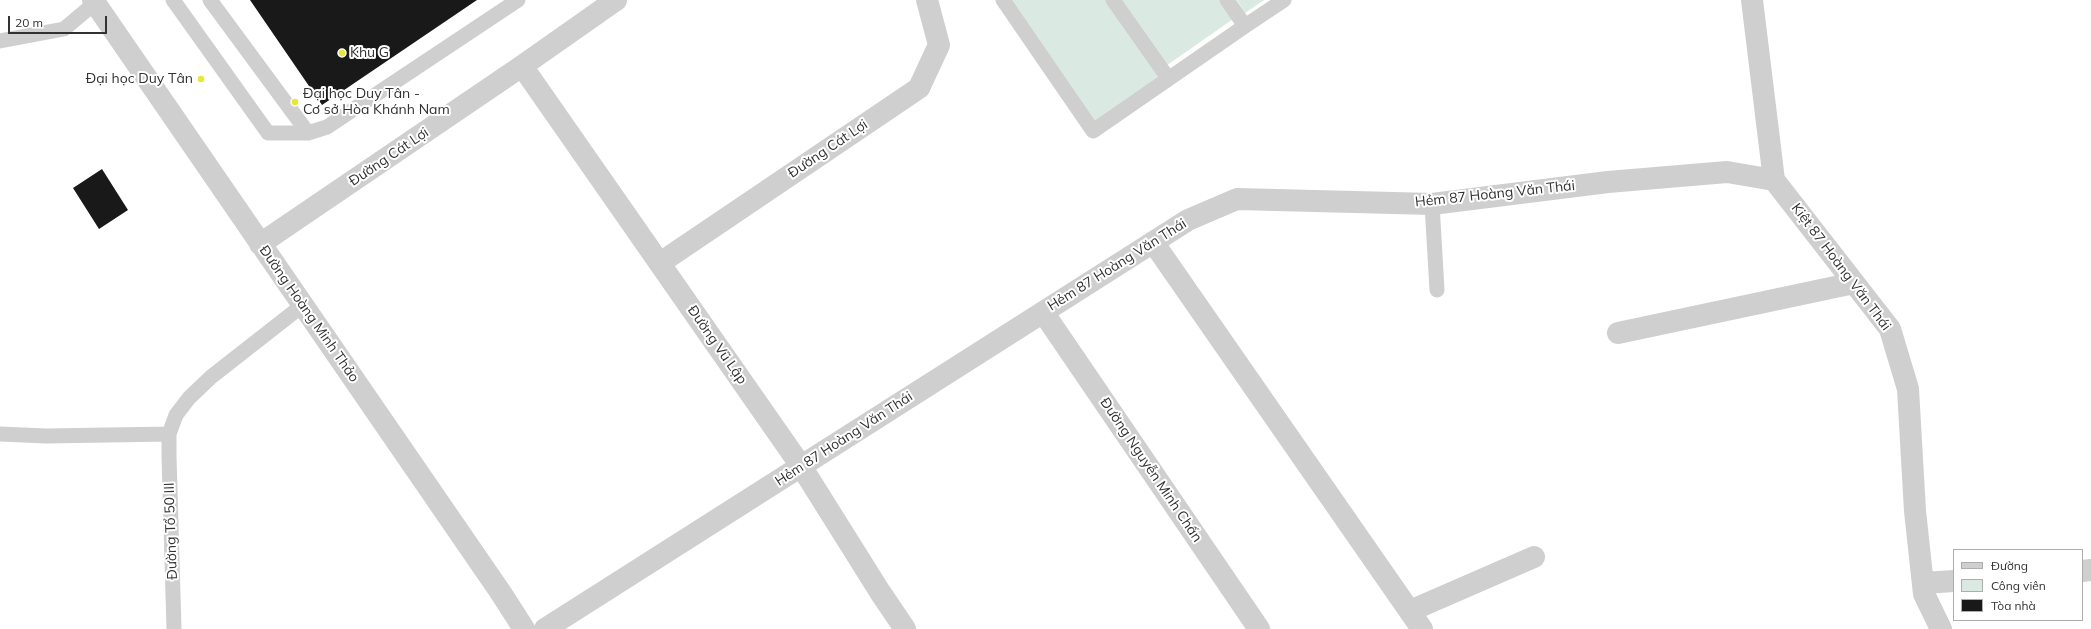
<!DOCTYPE html>
<html>
<head>
<meta charset="utf-8">
<style>
  body { margin:0 }
  #map { position:relative; width:2091px; height:629px; overflow:hidden; background:#fff; font-family:Mulish,sans-serif }
  canvas { display:block }
  .legend { position:absolute; left:1953px; top:549px; width:130px; height:72px; box-sizing:border-box; background:#fff; border:1px solid #adadad; margin:0; padding:5px 7px; list-style:none; font-size:12px; color:#323232 }
  .legend li { display:flex; align-items:center; gap:8px; height:20px }
  .legend b { width:20px; border:1px solid #adadad }
  .scale { position:absolute; left:8px; top:16px; width:99px; height:18px; box-sizing:border-box; border:2px solid #323232; border-top:0; padding-left:5px; font-size:12px; line-height:14px; white-space:nowrap; color:#323232; -webkit-text-stroke:3px #fff; paint-order:stroke }
</style>
</head>
<body>
<div id="map">
<canvas width="2091" height="629"></canvas>
<ul class="legend">
<li><b style="height:5px;background:#cfcfcf"></b>Đường</li>
<li><b style="height:11px;background:#daeae2"></b>Công viên</li>
<li><b style="height:11px;background:#191919"></b>Tòa nhà</li>
</ul>
<div class="scale">20 m</div>
</div>
<script>
const g = document.querySelector('canvas').getContext('2d');
g.lineJoin = 'round';
function fillPath(path, color) { g.fillStyle = color; g.fill(path, 'evenodd'); }
const poly = rows => new Path2D(rows.map(r => 'M' + r).join(''));
function stroke(path, color, width, dash) { g.strokeStyle = color; g.lineWidth = width; g.lineCap = dash ? 'butt' : 'round'; g.setLineDash(dash || []); g.stroke(path); }
function drawText(font, color, halo, rows, align = 'center') {
  g.font = font + ' Mulish,sans-serif'; g.lineWidth = 4; g.setLineDash([]); g.textBaseline = 'middle'; g.strokeStyle = halo; g.fillStyle = color; for (const [text, x, y, turn = 0] of rows) {
    g.save(); g.translate(x, y); g.rotate((+turn || 0) * Math.PI / 180); g.textAlign = isNaN(turn) ? turn : align; if (halo) g.strokeText(text, 0, 0); g.fillText(text, 0, 0); g.restore();
  }
}
const green = poly([
  [1009,0,1106,0,1161,78,1097,124],
  [1116,0,1224,0,1236,17,1163,68],
  [1237,0,1264,0,1245,13]
]);
const building = poly([
  [250,0,477,0,322,105],
  [102,169,128,210,99,229,73,188]
]);
const lane = poly([
  [173,0,268,133,308,133,327,127,518,0],
  [210,0,308,133],
  [1003,0,1093,131,1245,26],
  [1113,0,1168,78],
  [1227,0,1245,26,1284,0],
  [0,41,64,29,95,3],
  [1432,204,1437,290],
  [0,434,46,436,169,434],
  [174,629,169,456,169,434,176,415,189,398,211,377,303,305]
]);
const street = poly([
  [93,0,501,593,524,629],
  [1752,0,1774,180,1890,329,1908,389,1915,511,1924,594,1941,629],
  [522,66,801,466,880,592,905,629],
  [1153,242,1422,629],
  [260,244,522,66,616,0],
  [660,263,919,88,939,45,927,0],
  [1043,312,1259,629],
  [1618,333,1854,283],
  [2082,571,2091,570],
  [1923,583,1954,581],
  [1410,611,1534,557],
  [545,629,1188,220,1237,199,1432,204,1608,182,1727,172,1774,180]
]);
const markers = [
  [342,53,4,"#e9e735"],
  [201,79,4,"#e9e735"],
  [295,102,4,"#e9e735"]
];
const poiNames = [
  ["Khu G",350,53],
  ["Đại học Duy Tân",193,79,"right"],
  ["Đại học Duy Tân -",303,94],
  ["Cơ sở Hòa Khánh Nam",303,110]
];
const streetNames = [
  ["Đường Cát Lợi",828,149,-34],
  ["Đường Cát Lợi",389,157,-34],
  ["Hẻm 87 Hoàng Văn Thái",1495,194,-6],
  ["Hẻm 87 Hoàng Văn Thái",1117,265,-32],
  ["Kiệt 87 Hoàng Văn Thái",1841,267,53],
  ["Đường Hoàng Minh Thảo",309,314,55],
  ["Đường Vũ Lập",717,345,55],
  ["Hẻm 87 Hoàng Văn Thái",844,439,-33],
  ["Đường Nguyễn Minh Chấn",1151,470,56],
  ["Đường Tổ 50 III",171,531,-92]
];
fillPath(green, '#daeae2');
fillPath(building, '#191919');
stroke(lane, '#cfcfcf', 15);
stroke(street, '#cfcfcf', 22);
for (const [x, y, r, color] of markers) { const dot = new Path2D(); dot.arc(x, y, r, 0, 2 * Math.PI); g.fillStyle = color; g.fill(dot); stroke(dot, '#fff', 1.5); }
drawText('14px', '#323232', '#fff', poiNames, 'left');
drawText('14px', '#323232', '#fff', streetNames);
</script>
</body>
</html>
